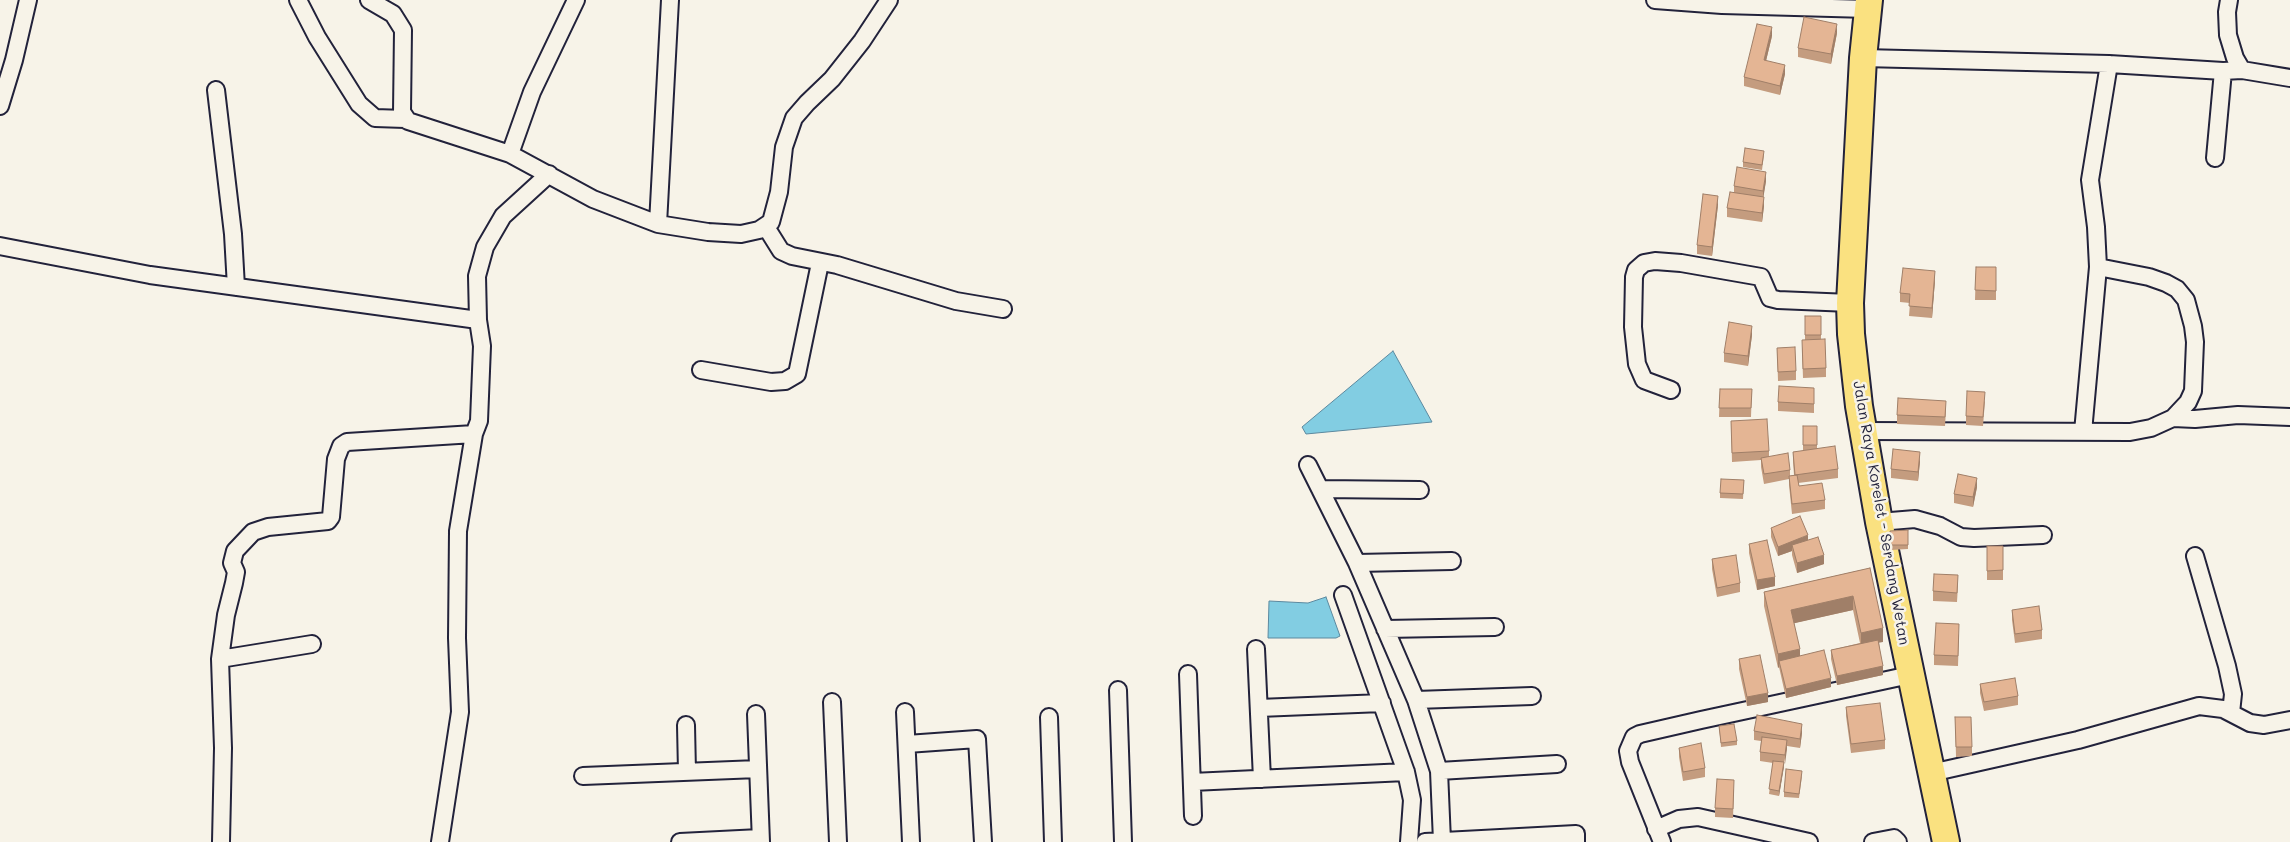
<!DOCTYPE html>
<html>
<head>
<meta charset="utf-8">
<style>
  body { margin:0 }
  canvas { display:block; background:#f7f3e8 }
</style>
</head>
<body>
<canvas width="2290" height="842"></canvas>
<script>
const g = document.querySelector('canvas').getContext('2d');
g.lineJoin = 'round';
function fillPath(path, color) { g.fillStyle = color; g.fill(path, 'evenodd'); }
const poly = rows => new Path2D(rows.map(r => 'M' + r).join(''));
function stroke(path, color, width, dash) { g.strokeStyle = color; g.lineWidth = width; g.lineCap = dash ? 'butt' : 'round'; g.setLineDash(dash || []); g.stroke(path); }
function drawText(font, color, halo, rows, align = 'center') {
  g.font = font + ' Mali,sans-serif'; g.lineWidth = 5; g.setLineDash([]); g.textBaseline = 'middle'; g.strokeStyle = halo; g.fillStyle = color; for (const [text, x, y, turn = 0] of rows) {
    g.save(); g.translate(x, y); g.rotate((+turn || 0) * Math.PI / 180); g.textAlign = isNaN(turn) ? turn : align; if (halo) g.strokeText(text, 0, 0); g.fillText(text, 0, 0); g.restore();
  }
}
const water = poly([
  [1393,351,1432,422,1306,434,1302,427,1393,351],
  [1326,597,1340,636,1336,638,1268,638,1269,601,1308,603,1326,597]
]);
const minor = poly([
  [298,0,317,37,359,104,375,118,405,119],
  [369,0,393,14,403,30,402,112,408,121,510,154,593,199,658,224,708,232,741,234,759,230,771,222,779,192,784,147,794,118,807,103,832,79,862,41,889,0],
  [1655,0,1722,5,1868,9],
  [2229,0,2227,12,2228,35,2235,58,2242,70,2290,78],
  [1863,58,2109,64,2223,71,2242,70],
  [216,90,233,234,236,287],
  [0,106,14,60,28,0],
  [510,154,532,92,576,0],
  [2215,158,2223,71],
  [658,224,670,0],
  [766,227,781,251,792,256,837,265,956,301,1003,309],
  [0,246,150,275,478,320],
  [701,370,771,382,785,381,797,374,820,263],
  [1671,390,1644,380,1637,364,1633,327,1634,277,1636,270,1644,263,1655,261,1681,263,1761,277,1770,298,1778,300,1850,303],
  [2173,418,2195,419,2238,415,2290,417],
  [1863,431,2130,432,2151,428,2173,418,2188,402,2193,391,2195,342,2193,326,2186,300,2177,289,2166,283,2149,277,2098,267],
  [2083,432,2098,267,2096,227,2090,180,2109,64],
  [1308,465,1357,563,1416,700,1439,771,1442,841],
  [1320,489,1420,490],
  [1879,522,1915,519,1940,526,1961,537,1974,538,2043,535],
  [2195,556,2227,666,2233,694,2231,713],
  [1357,563,1452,561],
  [1343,595,1406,772,1412,800,1409,842],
  [1385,629,1495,627],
  [1256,649,1262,779],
  [220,659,226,615,234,583,236,572,232,563,235,551,253,532,268,527,328,521,331,517,336,459,341,446,347,442,474,434],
  [1188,674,1193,816],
  [1118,690,1123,842],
  [1416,700,1532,696],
  [832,702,838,842],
  [1259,708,1382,703],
  [905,712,911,842],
  [756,714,761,842],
  [1049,717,1053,842],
  [686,725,687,772],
  [907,744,977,739,983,842],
  [1439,771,1557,764],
  [1931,773,2078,740,2199,706,2223,709,2250,723,2264,725,2290,720],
  [583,776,758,769],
  [1192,782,1406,772],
  [1656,829,1679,819,1698,817,1809,842],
  [221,842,223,748,220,659,312,644],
  [440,842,460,712,457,638,458,531,474,434,479,421,482,346,478,320,477,276,485,247,503,216,549,174],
  [680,842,760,838],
  [1425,842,1576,834,1576,842],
  [1662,842,1630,762,1628,751,1634,737,1640,734,1701,720,1910,675],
  [1873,842,1894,838,1898,842]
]);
const primary = poly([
  [1869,0,1863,58,1850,303,1851,334,1859,406,1879,522,1946,842]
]);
const wall = poly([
  [1837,33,1831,64,1798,57,1798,48],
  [1772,36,1766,61,1785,74,1780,95,1744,86,1744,77],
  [1764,155,1762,170,1743,167,1743,162],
  [1766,181,1763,197,1764,206,1762,222,1727,217,1727,208,1734,192,1734,186],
  [1718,205,1712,256,1697,254,1697,245],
  [1976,267,1996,267,1996,300,1975,300],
  [1935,280,1932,318,1909,316,1910,303,1900,302,1900,293],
  [1805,316,1821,316,1821,339,1826,368,1826,377,1803,378,1802,349,1805,340],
  [1752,335,1748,366,1724,362,1724,353],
  [1777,348,1796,371,1796,380,1778,381],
  [1720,389,1752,389,1751,417,1719,417],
  [1814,397,1814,413,1778,411,1778,402],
  [1985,401,1983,426,1966,425,1966,416],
  [1946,410,1945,426,1897,424,1897,415],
  [1731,421,1769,451,1769,456,1790,470,1790,476,1794,475,1793,461,1793,452,1809,450,1803,450,1803,426,1817,426,1817,449,1838,469,1838,478,1798,483,1799,486,1825,500,1825,509,1792,514,1789,485,1789,479,1764,484,1761,467,1761,460,1732,462],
  [1920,461,1918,481,1891,478,1891,469],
  [1744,480,1743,499,1720,498,1720,493],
  [1977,487,1973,507,1954,503,1954,494],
  [1771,528,1808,540,1824,564,1797,573,1792,555,1792,551,1778,556,1771,537],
  [1908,530,1908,549,1891,550,1890,531],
  [1749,544,1775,586,1757,590,1749,553],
  [1987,546,2003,570,2003,580,1987,580],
  [1712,559,1740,583,1740,592,1717,597,1712,569],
  [1870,568,1883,642,1879,642,1883,675,1837,685,1831,659,1831,650,1860,643,1853,610,1794,623,1800,656,1831,687,1786,698,1779,667,1778,668,1764,606,1764,592],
  [1958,585,1957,602,1933,601,1933,591],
  [2012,610,2042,630,2042,639,2015,643,2012,620],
  [1959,634,1958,666,1934,665,1934,655],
  [1739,659,1768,702,1747,706,1739,669],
  [1980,684,2018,696,2018,705,1984,711,1980,693],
  [1846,707,1885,740,1885,749,1851,753,1846,716],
  [1955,717,1972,747,1972,756,1956,757],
  [1719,726,1737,741,1737,745,1721,747],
  [1754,731,1802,733,1800,748,1787,746,1779,796,1769,794,1773,763,1760,761,1760,752,1761,741,1754,740],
  [1679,748,1705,768,1705,777,1683,781,1679,757],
  [1802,776,1799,798,1784,797,1784,792],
  [1734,789,1733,818,1715,817,1715,808]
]);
const shadedWall = poly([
  [1837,24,1837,33,1831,64,1831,54],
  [1772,27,1772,36,1764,69,1764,60],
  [1785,65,1785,74,1780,95,1780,86],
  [1766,172,1766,181,1763,200,1763,191],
  [1718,196,1718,205,1712,256,1712,247],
  [1764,197,1764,206,1762,222,1762,213],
  [1935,271,1935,280,1932,318,1932,308],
  [1752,326,1752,335,1748,366,1748,356],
  [1920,452,1920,461,1918,481,1918,472],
  [1977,478,1977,487,1973,507,1973,497],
  [1808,535,1808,544,1792,545,1792,551,1778,556,1778,547],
  [1824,555,1824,564,1797,573,1797,563],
  [1775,577,1775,586,1757,590,1757,580],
  [1853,596,1853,610,1791,624,1791,610],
  [1883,628,1883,642,1861,646,1861,633],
  [1800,649,1800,663,1779,661,1779,667,1778,668,1778,654],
  [1883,666,1883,675,1837,685,1837,676],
  [1831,678,1831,687,1786,698,1786,689],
  [1768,693,1768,702,1747,706,1747,697],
  [1802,724,1802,733,1800,748,1800,739],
  [1787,740,1787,749,1785,764,1785,755],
  [1784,762,1784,767,1779,796,1779,791]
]);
const building = poly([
  [1804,17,1837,24,1831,54,1798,48,1804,17],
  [1757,24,1772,27,1764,60,1785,65,1780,86,1744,77,1757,24],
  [1745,148,1764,151,1762,165,1743,162,1745,148],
  [1737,167,1766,172,1763,191,1734,186,1737,167],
  [1730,192,1764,197,1762,213,1727,208,1730,192],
  [1703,194,1718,196,1712,247,1697,245,1703,194],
  [1976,267,1996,267,1996,291,1975,290,1976,267],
  [1903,268,1935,271,1932,308,1909,306,1910,294,1900,293,1903,268],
  [1805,316,1821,316,1821,335,1805,335,1805,316],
  [1729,322,1752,326,1748,356,1724,353,1729,322],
  [1825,339,1826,368,1803,369,1802,340,1825,339],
  [1795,347,1796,371,1778,372,1777,348,1795,347],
  [1779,386,1814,388,1814,404,1778,402,1779,386],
  [1720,389,1752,389,1751,408,1719,408,1720,389],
  [1967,391,1985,392,1983,417,1966,416,1967,391],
  [1898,398,1946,401,1945,417,1897,415,1898,398],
  [1767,419,1769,451,1732,453,1731,421,1767,419],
  [1803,426,1817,426,1817,445,1803,445,1803,426],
  [1835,446,1838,469,1795,475,1793,452,1835,446],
  [1893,449,1920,452,1918,472,1891,469,1893,449],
  [1788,453,1790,470,1764,474,1761,458,1788,453],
  [1958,474,1977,478,1973,497,1954,494,1958,474],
  [1797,475,1799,486,1822,483,1825,500,1792,504,1789,476,1797,475],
  [1721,479,1744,480,1743,494,1720,493,1721,479],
  [1800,516,1808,535,1778,547,1771,528,1800,516],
  [1908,530,1908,545,1891,545,1890,531,1908,530],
  [1818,537,1824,555,1797,563,1792,545,1818,537],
  [1767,540,1775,577,1757,580,1749,544,1767,540],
  [1987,546,2003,546,2003,570,1987,571,1987,546],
  [1736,555,1740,583,1717,588,1712,559,1736,555],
  [1870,568,1883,628,1861,633,1853,596,1791,610,1800,649,1778,654,1764,592,1870,568],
  [1934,574,1958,575,1957,593,1933,591,1934,574],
  [2039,606,2042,630,2015,634,2012,610,2039,606],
  [1936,623,1959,624,1958,656,1934,655,1936,623],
  [1878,640,1883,666,1837,676,1831,650,1878,640],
  [1824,650,1831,678,1786,689,1779,661,1824,650],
  [1760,655,1768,693,1747,697,1739,659,1760,655],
  [2015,678,2018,696,1984,702,1980,684,2015,678],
  [1880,703,1885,740,1851,744,1846,707,1880,703],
  [1757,715,1802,724,1800,739,1754,731,1757,715],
  [1955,717,1971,717,1972,747,1956,747,1955,717],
  [1734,724,1737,741,1721,743,1719,726,1734,724],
  [1762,737,1787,740,1785,755,1760,752,1762,737],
  [1701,743,1705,768,1683,772,1679,748,1701,743],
  [1773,761,1784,762,1779,791,1769,789,1773,761],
  [1786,769,1802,771,1799,794,1784,792,1786,769],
  [1717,779,1734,780,1733,809,1715,808,1717,779]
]);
const streetNames = [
  ["Jalan Raya Korelet - Serdang Wetan",1881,513,80]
];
fillPath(water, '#82cde2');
stroke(water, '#5c899f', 1);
stroke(minor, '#22223b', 20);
stroke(primary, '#22223b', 30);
stroke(minor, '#f7f3e8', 16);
stroke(primary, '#fae180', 26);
fillPath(wall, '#c49c7f');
fillPath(shadedWall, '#a07f68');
fillPath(building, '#e4b594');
stroke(building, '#a07f68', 1);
drawText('15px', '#22223b', '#f7f3e8', streetNames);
</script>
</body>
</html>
